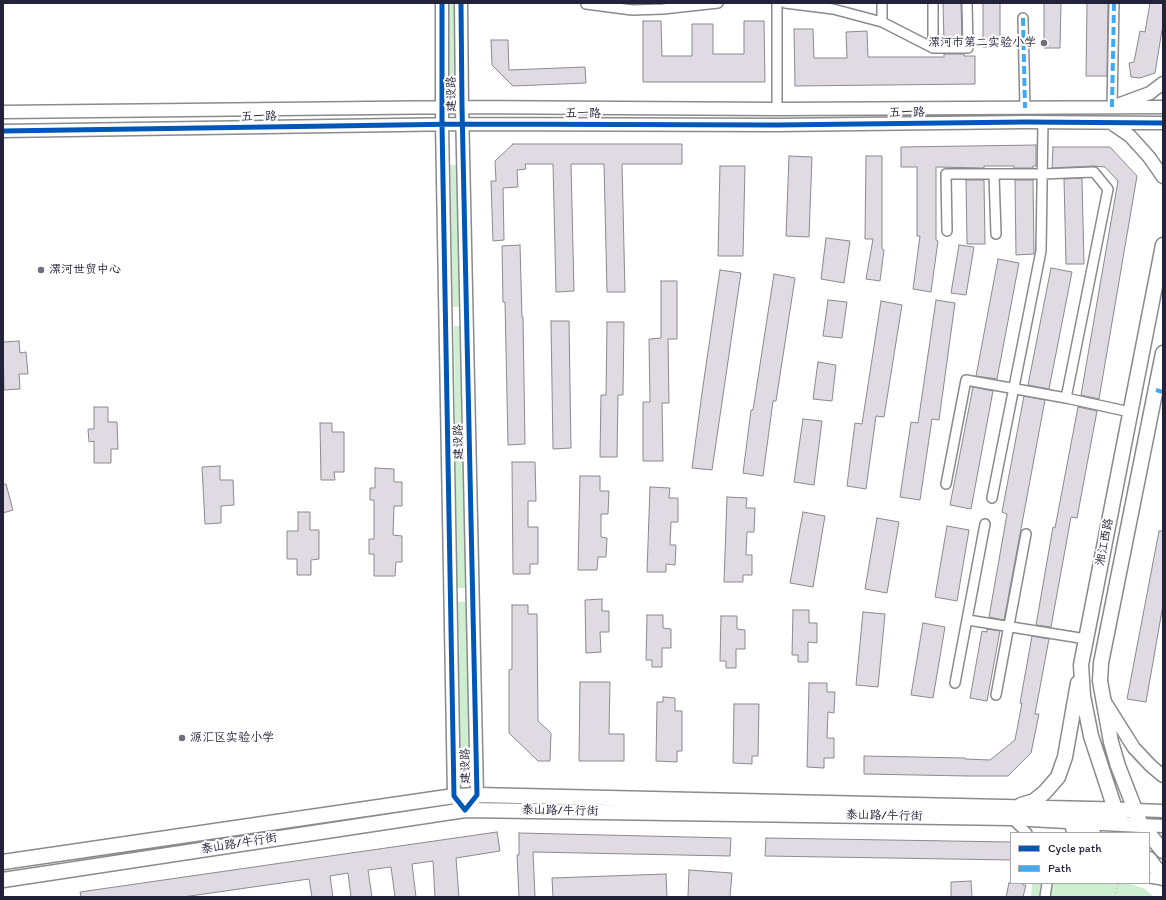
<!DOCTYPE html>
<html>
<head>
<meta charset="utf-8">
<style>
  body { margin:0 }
  #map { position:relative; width:1166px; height:900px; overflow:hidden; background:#fff; font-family:Itim,sans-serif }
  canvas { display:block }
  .frame { position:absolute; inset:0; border:4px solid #22223b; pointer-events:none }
  .legend { position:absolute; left:1010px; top:832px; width:140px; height:52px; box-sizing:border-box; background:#fff; border:1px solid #a7a7b1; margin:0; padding:5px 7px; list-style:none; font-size:12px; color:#22223b }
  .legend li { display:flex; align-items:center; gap:8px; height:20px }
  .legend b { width:20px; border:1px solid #a7a7b1 }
</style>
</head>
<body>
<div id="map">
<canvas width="1166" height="900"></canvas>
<div class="frame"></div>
<ul class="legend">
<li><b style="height:5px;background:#0057b8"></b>Cycle path</li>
<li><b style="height:5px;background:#3fa9f5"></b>Path</li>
</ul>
</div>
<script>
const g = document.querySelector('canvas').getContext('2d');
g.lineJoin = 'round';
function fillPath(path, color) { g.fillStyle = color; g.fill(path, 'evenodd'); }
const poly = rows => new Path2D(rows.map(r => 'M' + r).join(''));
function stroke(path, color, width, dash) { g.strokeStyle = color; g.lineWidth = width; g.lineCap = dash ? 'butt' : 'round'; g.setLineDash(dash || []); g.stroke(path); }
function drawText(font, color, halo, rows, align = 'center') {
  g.font = font + ' Itim,"LXGW WenKai TC",sans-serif'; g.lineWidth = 4; g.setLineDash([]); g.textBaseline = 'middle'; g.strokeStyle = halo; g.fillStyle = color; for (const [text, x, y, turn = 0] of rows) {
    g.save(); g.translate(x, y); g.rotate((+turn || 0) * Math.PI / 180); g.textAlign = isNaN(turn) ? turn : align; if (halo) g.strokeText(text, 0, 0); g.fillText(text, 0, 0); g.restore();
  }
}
const green = poly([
  [448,3,456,3,456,80,449,80],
  [450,165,458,165,461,307,453,307],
  [454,326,462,326,466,588,457,588],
  [458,602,466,602,469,757,460,758],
  [1032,883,1129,883,1145,889,1154,897,1031,897]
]);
const building = poly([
  [943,3,961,3,962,42,944,42,943,3],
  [983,3,1000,3,1000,47,983,47,983,3],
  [1044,3,1061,3,1060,48,1044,48,1044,3],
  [1087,3,1108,3,1107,76,1086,76,1087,3],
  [1150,3,1163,3,1163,30,1162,30,1155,73,1140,78,1131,77,1129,63,1134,62,1140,31,1145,32,1150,3],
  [643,21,661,21,662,56,692,56,692,24,713,24,713,54,744,54,744,21,764,21,765,82,643,82,643,21],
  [794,29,813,29,814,58,847,58,846,32,867,31,868,57,944,57,944,54,964,54,964,56,975,56,975,84,795,86,794,29],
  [491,40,508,40,509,70,585,67,586,83,513,86,492,65,491,40],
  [513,144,682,144,682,164,622,164,625,292,607,292,604,164,571,164,574,291,556,292,553,164,525,164,526,169,517,170,518,187,503,188,504,240,493,241,491,181,496,181,495,161,513,144],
  [1036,145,1036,166,1033,166,1033,168,1014,168,1014,166,984,166,984,168,936,167,936,240,938,241,931,292,913,289,920,236,917,236,917,167,901,167,901,147,1036,145],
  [1053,147,1110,147,1137,176,1099,399,1081,395,1118,181,1105,167,1094,166,1052,168,1053,147],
  [789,156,812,157,809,237,786,236,789,156],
  [866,156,882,156,882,249,884,250,880,281,866,279,873,239,865,239,866,156],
  [720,166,745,166,743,256,718,256,720,166],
  [1082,178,1084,264,1066,264,1064,179,1082,178],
  [966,180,984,180,985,244,967,244,966,180],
  [1015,180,1033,180,1034,254,1016,255,1015,180],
  [826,238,850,241,844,283,821,279,826,238],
  [520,245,522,317,523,317,525,444,508,445,505,302,503,302,502,246,520,245],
  [959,245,974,247,966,295,951,293,959,245],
  [998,259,1019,263,997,379,976,376,998,259],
  [1051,268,1072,272,1049,389,1028,385,1051,268],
  [720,270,741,273,712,470,692,468,702,393,720,270],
  [774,274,795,278,776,401,773,401,763,476,743,473,751,410,753,410,774,274],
  [661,281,677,281,677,339,668,339,669,403,662,403,663,461,643,461,643,402,650,402,649,339,661,338,661,281],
  [828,300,847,302,842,338,823,336,828,300],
  [936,300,955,303,939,420,932,419,920,500,900,497,911,422,918,423,936,300],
  [881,301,902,305,884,417,876,416,866,489,847,486,855,423,862,424,881,301],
  [551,321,569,321,571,448,553,449,551,321],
  [607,322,624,322,623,395,618,395,617,457,600,457,601,395,606,395,607,322],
  [19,341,20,353,26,352,28,374,19,374,20,389,4,390,3,342,19,341],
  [818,362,836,365,832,401,813,399,818,362],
  [973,387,993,391,971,509,950,505,973,387],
  [1024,396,1045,400,1004,620,989,617,1007,514,1002,512,1024,396],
  [94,407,108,407,108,422,117,422,118,449,111,449,111,463,94,463,94,441,89,442,88,429,94,429,94,407],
  [1078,407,1097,411,1077,518,1071,517,1051,627,1036,625,1053,527,1055,528,1078,407],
  [803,419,822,421,814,485,794,482,803,419],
  [320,423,332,423,332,432,344,432,344,472,334,472,335,480,321,480,320,423],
  [512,462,535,462,536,501,528,501,528,527,538,527,538,564,530,564,530,574,513,574,512,462],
  [220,466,220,480,233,480,234,505,221,506,221,523,205,524,202,467,220,466],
  [375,468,394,469,394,482,402,482,402,506,394,506,393,535,402,536,402,562,396,562,395,576,374,576,374,554,369,554,369,539,374,539,374,500,370,500,370,488,375,488,375,468],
  [580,476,600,476,600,491,609,491,608,514,601,514,601,537,607,538,606,557,598,557,597,570,578,570,580,476],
  [3,484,6,484,13,510,3,513,3,484],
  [650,487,670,488,669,498,678,498,678,522,671,522,670,545,676,545,675,565,666,564,666,572,647,572,650,487],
  [727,497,747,498,746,508,755,508,754,532,747,532,746,555,752,555,752,575,743,575,743,582,724,582,727,497],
  [298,512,310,512,310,530,319,530,319,559,311,560,311,575,297,575,297,559,287,559,287,531,298,531,298,512],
  [803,512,825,516,813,587,790,583,803,512],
  [877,518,899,522,887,593,865,589,877,518],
  [947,526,969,530,957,601,935,597,947,526],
  [1159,531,1163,531,1163,605,1146,702,1127,699,1159,531],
  [602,599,602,611,609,611,609,632,600,632,601,652,586,653,585,600,602,599],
  [512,605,528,605,528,614,537,614,538,721,551,733,550,761,538,761,509,733,509,670,512,669,512,605],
  [793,610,809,610,809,623,817,623,817,643,808,642,808,662,798,662,798,655,792,655,793,610],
  [863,612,885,614,878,687,856,685,863,612],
  [647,615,663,615,663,628,671,629,671,648,662,648,662,667,652,667,652,660,646,660,647,615],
  [721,616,737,616,737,629,745,630,745,649,736,649,736,668,726,668,726,661,720,661,721,616],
  [923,623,945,627,933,698,911,695,923,623],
  [987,629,1000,631,987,701,970,698,982,631,987,632,987,629],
  [1032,636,1049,639,1035,714,1039,714,1031,753,1008,776,968,776,864,774,864,756,965,758,965,759,990,760,1015,740,1022,703,1020,703,1032,636],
  [580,682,610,682,609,734,624,734,624,761,579,761,580,682],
  [809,683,827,683,827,692,835,692,834,713,828,712,827,738,834,738,834,758,824,758,824,768,807,767,809,683],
  [663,697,675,698,675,711,682,711,682,751,677,751,677,762,656,761,657,702,663,702,663,697],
  [734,704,759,704,758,756,752,756,752,764,733,763,734,704],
  [497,832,500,851,456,858,459,897,435,897,433,861,412,864,416,897,395,897,391,867,368,870,372,897,351,897,348,873,330,876,333,897,312,897,309,879,183,897,81,897,80,892,497,832],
  [519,833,731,838,730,856,533,852,535,897,519,897,517,855,519,855,519,833],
  [766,838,1011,842,1011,860,765,856,766,838],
  [689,870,732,873,730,897,688,897,689,870],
  [666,874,667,897,553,897,552,878,666,874],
  [971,881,972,897,951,897,951,882,971,881],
  [1009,883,1023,883,1023,885,1026,885,1023,897,1006,897,1009,883]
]);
const path = poly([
  [1087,897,1088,897],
  [1115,897,1118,883]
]);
const street = poly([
  [586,3,586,4,632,10,663,9,718,3],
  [777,3,777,109],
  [785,3,833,9,882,22,933,48,968,48,967,3],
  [882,3,882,22],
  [933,3,933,48],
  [1023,18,1025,108],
  [1112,107,1114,3],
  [994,175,996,234],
  [947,231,946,174,1042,174,1094,172,1108,189,1066,398],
  [946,484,966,380,1066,398,1130,412],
  [992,498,1041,251,1043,122],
  [968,620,1086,639],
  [955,683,985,524],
  [996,695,1026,534],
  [1011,818,1027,833],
  [1149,878,1163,880],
  [1045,897,1047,883]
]);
const secondary = poly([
  [442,3,442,124,454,796,465,810,477,795,462,107,461,3],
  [1120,104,1150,93,1163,83],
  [3,112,462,107,777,109,1163,107],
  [1111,123,1130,136,1149,157,1163,177],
  [3,131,462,124,777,125,1025,122,1163,123],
  [1105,702,1134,748,1151,766,1163,776],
  [1135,810,1163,811],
  [1141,825,1163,826]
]);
const primary = poly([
  [1021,805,1034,801,1045,792,1058,777,1065,757,1078,683],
  [1119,816,1115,809,1091,736,1083,696,1081,665,1163,245],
  [1073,828,1082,828,1093,833],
  [1148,833,1141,825,1118,766,1111,742,1100,681,1101,663,1163,353],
  [1149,834,1163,851],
  [1149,859,1163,878],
  [3,862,454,796,477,795,1135,810],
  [3,880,465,810,1011,818,1141,825]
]);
const quiet = poly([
  [1023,18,1025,108],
  [1112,107,1114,3],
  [1156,390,1163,392]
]);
const cycleway = poly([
  [442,3,442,124,454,796,465,810,477,795,462,107,461,3],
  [3,131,462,124,777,125,1025,122,1163,123]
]);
const markers = [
  [1044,43,4,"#6f6f80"],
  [41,270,4,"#6f6f80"],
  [182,738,4,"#6f6f80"]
];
const poiNames = [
  ["漯河市第二实验小学",1036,43,"right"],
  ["漯河世贸中心",49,270],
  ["源汇区实验小学",190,738]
];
const streetNames = [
  ["建设路",452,94,-91],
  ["五一路",907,113,-1],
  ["五一路",583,114],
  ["五一路",259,117,-1],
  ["建设路",459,442,-91],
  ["湘江西路",1105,542,-79],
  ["建设路",466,766,-91],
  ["泰山路/牛行街",560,811,1],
  ["泰山路/牛行街",884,816,1],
  ["泰山路/牛行街",239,844,-9]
];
fillPath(green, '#cdefd0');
fillPath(building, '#e0dae2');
stroke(building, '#8a8a8f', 1);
stroke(street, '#8a8a8f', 12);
stroke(secondary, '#8a8a8f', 15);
stroke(primary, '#8a8a8f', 17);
stroke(path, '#c2c2c4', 2, [1, 3]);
stroke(street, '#fff', 9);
stroke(secondary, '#fff', 12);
stroke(primary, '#fff', 14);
stroke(quiet, '#3fa9f5', 4, [8, 4]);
stroke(cycleway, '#0057b8', 5);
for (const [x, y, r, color] of markers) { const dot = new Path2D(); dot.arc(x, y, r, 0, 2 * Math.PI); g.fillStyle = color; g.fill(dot); stroke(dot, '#fff', 1.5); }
drawText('12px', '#22223b', '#fff', poiNames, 'left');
drawText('12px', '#22223b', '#fff', streetNames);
</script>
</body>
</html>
